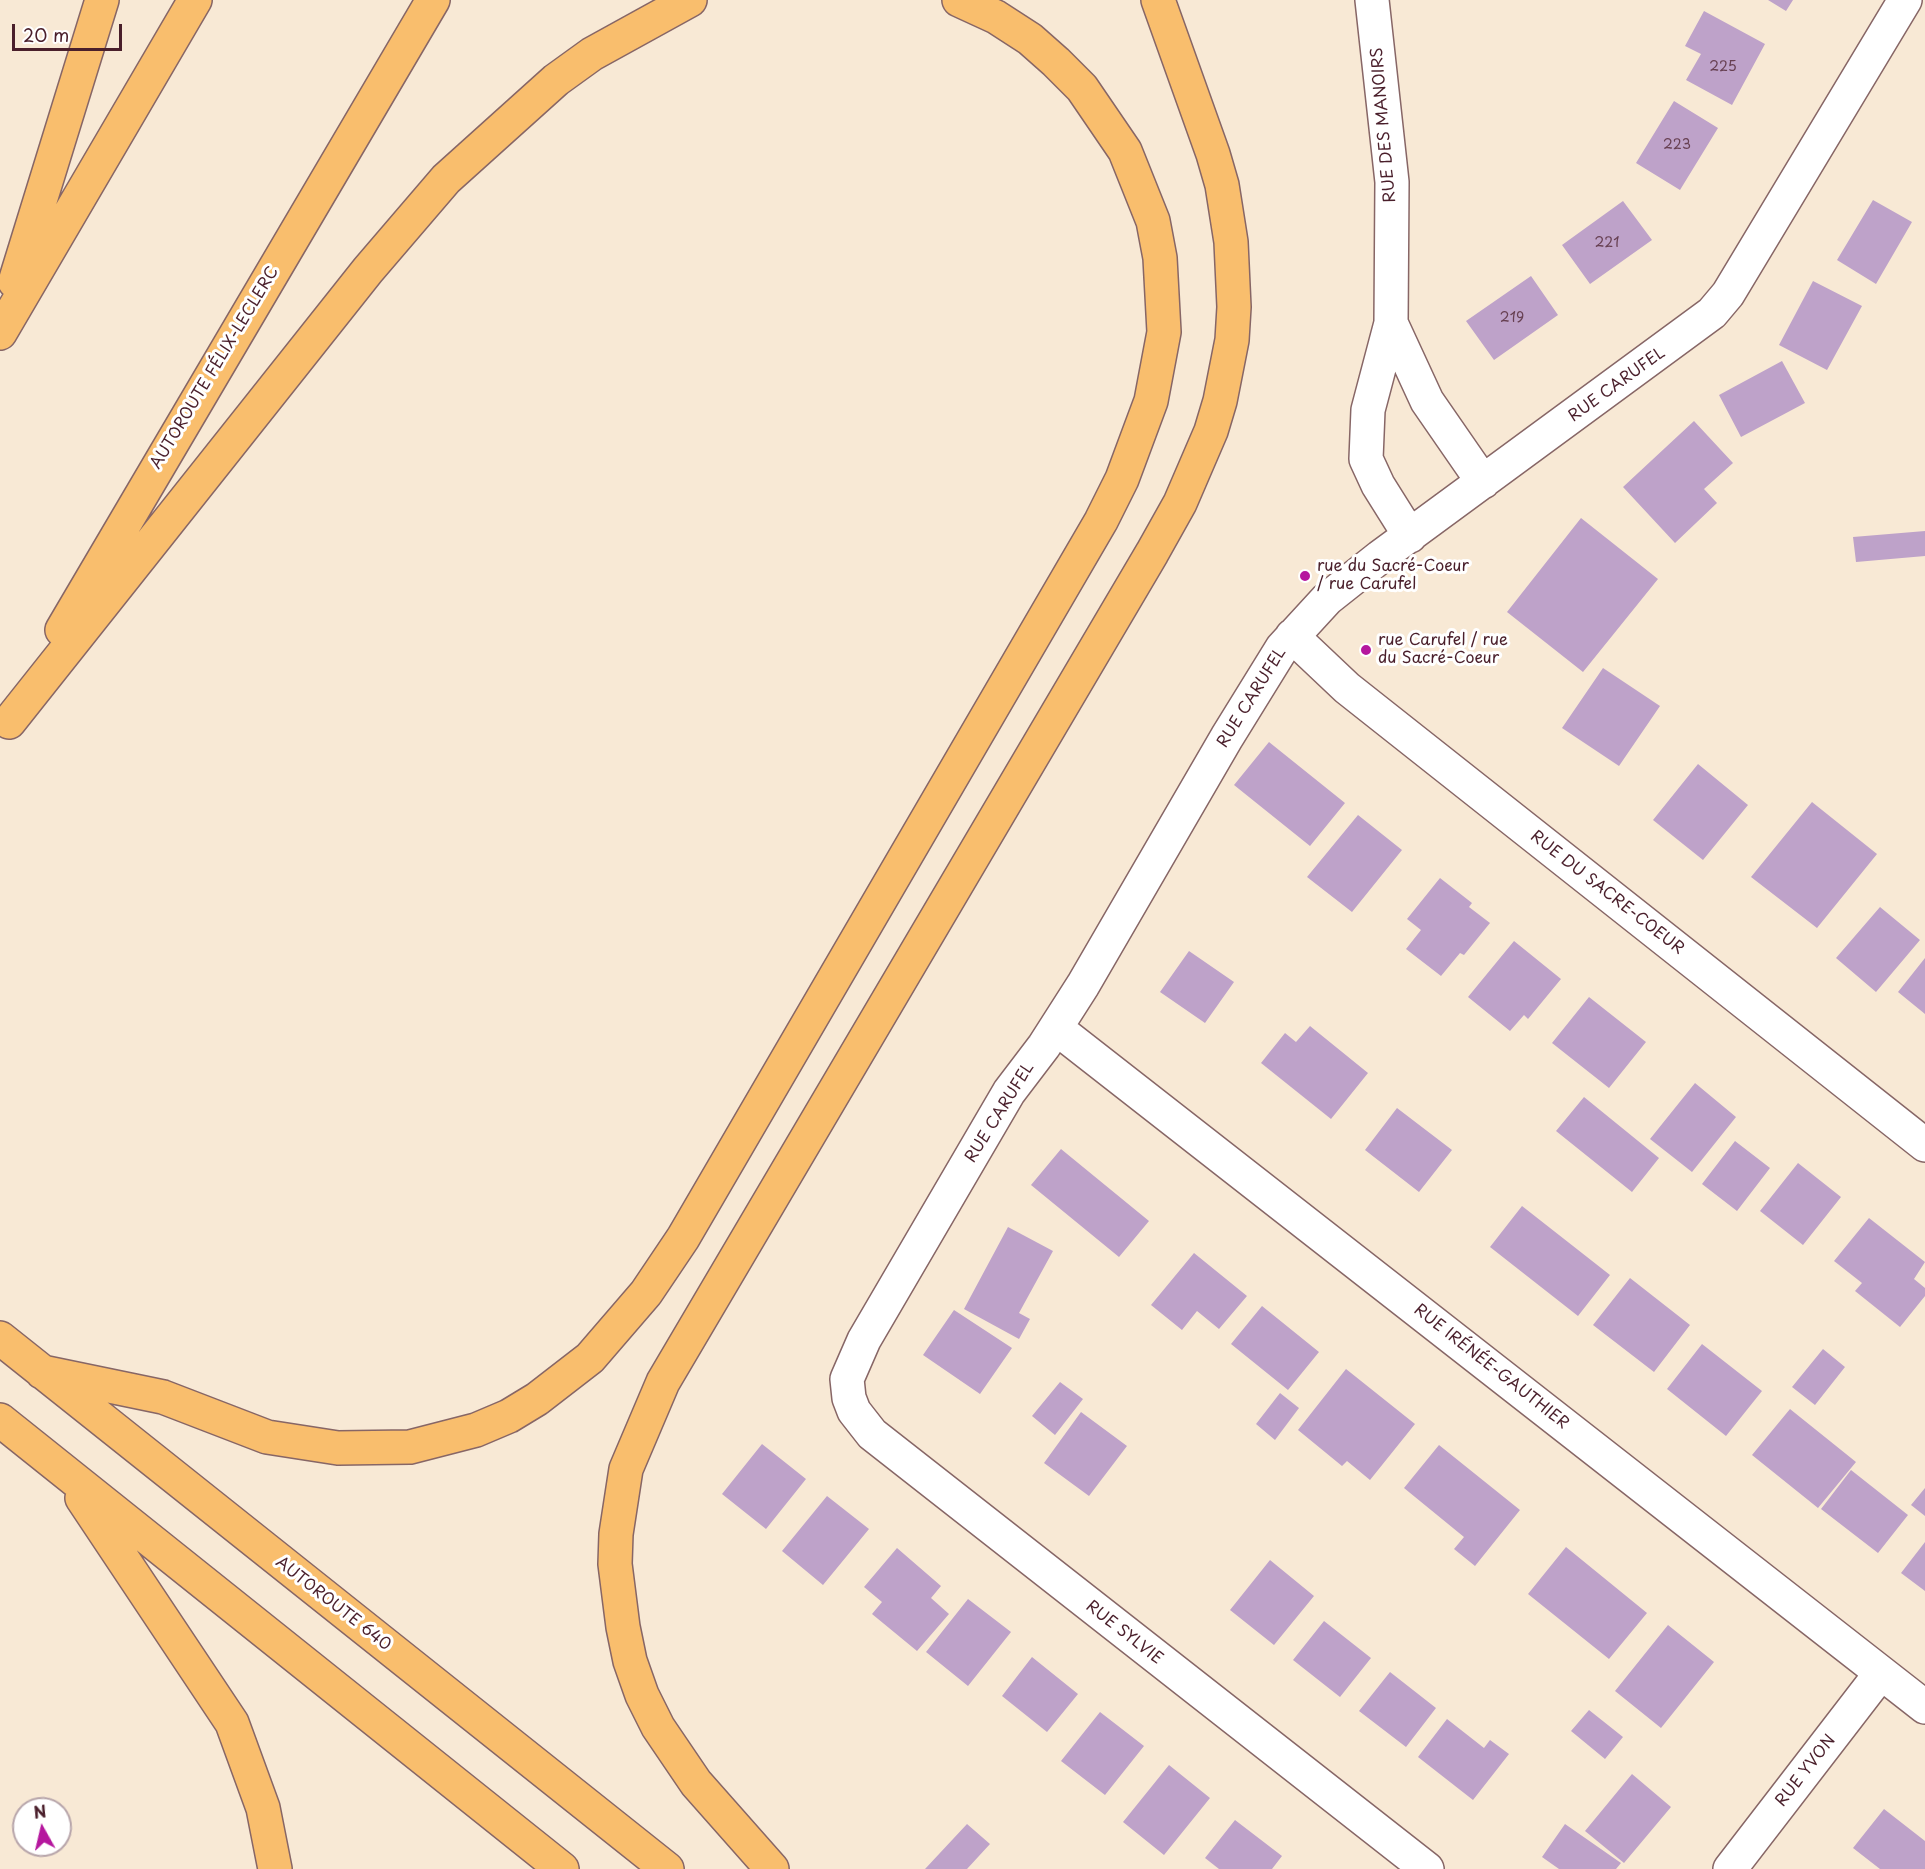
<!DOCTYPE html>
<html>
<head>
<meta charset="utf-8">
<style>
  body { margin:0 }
  #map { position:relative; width:1925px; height:1869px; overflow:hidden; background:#f8e9d5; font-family:"Playpen Sans",sans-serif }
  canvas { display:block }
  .north { position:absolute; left:12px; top:1797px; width:60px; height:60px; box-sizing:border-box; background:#fff; border:2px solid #b7a5aa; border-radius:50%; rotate:352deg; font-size:16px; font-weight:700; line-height:24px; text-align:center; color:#4a1f2b }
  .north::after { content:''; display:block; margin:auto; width:21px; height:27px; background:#b5179e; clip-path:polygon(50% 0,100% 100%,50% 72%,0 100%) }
  .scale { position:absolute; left:12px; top:24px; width:110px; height:27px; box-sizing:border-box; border:3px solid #4a1f2b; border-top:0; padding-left:8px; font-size:18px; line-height:21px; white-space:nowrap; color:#4a1f2b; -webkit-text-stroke:4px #fff; paint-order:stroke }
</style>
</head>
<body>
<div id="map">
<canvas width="1925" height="1869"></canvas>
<div class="north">N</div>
<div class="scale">20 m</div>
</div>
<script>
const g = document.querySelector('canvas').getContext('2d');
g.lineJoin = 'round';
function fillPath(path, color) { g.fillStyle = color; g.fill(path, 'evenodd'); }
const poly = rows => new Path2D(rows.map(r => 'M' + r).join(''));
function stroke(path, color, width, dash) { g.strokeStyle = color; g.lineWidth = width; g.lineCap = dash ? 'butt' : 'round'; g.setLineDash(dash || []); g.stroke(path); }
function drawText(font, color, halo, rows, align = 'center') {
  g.font = font + ' "Playpen Sans",sans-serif'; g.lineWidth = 6; g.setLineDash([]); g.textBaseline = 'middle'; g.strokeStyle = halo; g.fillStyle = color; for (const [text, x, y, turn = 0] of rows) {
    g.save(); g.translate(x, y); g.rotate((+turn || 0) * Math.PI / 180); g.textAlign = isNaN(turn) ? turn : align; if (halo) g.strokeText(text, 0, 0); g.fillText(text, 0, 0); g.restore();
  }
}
const building = poly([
  [1768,0,1793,0,1786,11],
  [1704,11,1765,44,1732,105,1686,80,1701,54,1685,46],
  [1674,101,1718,128,1680,190,1636,163],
  [1873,200,1912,222,1876,284,1837,260],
  [1623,201,1652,240,1590,284,1562,245],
  [1531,276,1558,315,1494,360,1466,321],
  [1813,281,1862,306,1827,370,1779,345],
  [1782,361,1805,403,1741,437,1719,395],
  [1694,421,1733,463,1704,489,1717,503,1675,543,1623,487],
  [1581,518,1658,579,1583,672,1507,612],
  [1925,531,1925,556,1856,562,1853,537],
  [1603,668,1660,706,1619,766,1562,728],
  [1269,742,1345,803,1310,846,1234,785],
  [1698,764,1748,805,1703,860,1653,820],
  [1812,802,1877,854,1817,928,1751,877],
  [1358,815,1402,850,1352,912,1307,877],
  [1440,878,1472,903,1469,907,1490,923,1464,955,1460,953,1441,976,1406,949,1421,930,1407,919],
  [1880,907,1920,940,1876,992,1836,958],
  [1514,941,1561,979,1528,1019,1524,1015,1510,1031,1468,997],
  [1189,951,1234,982,1205,1023,1160,992],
  [1925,958,1925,1014,1898,992],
  [1589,997,1646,1042,1609,1088,1552,1043],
  [1310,1026,1368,1073,1331,1119,1261,1063,1285,1033,1296,1042],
  [1695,1083,1736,1117,1692,1172,1650,1139],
  [1584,1097,1659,1158,1632,1192,1556,1131],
  [1397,1108,1452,1150,1419,1192,1365,1150],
  [1735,1141,1770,1168,1737,1211,1702,1184],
  [1061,1149,1149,1221,1119,1257,1031,1185],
  [1798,1163,1841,1197,1803,1245,1760,1211],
  [1522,1206,1610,1275,1578,1316,1490,1247],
  [1869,1218,1925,1262,1914,1279,1925,1288,1925,1296,1900,1327,1855,1291,1862,1283,1834,1261],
  [1008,1227,1053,1251,1019,1313,1030,1319,1019,1339,964,1309],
  [1194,1253,1247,1296,1219,1329,1197,1311,1182,1330,1151,1305],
  [1630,1278,1690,1325,1654,1372,1593,1325],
  [1262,1306,1319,1352,1288,1390,1231,1344],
  [954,1310,1012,1348,980,1394,923,1355],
  [1702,1344,1762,1391,1726,1436,1667,1389],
  [1823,1349,1845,1367,1815,1405,1792,1387],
  [1346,1369,1415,1424,1370,1480,1347,1461,1342,1466,1298,1430],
  [1060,1382,1083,1399,1055,1435,1032,1416],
  [1280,1393,1299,1408,1275,1440,1256,1424],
  [1790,1409,1856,1462,1818,1508,1752,1455],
  [1081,1412,1127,1446,1089,1496,1044,1463],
  [762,1444,806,1479,766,1529,722,1494],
  [1439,1445,1520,1510,1475,1566,1454,1549,1464,1537,1404,1488],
  [1851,1470,1908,1515,1878,1553,1821,1509],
  [1925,1488,1925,1516,1911,1505],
  [827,1496,869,1529,823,1585,782,1551],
  [1925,1542,1925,1591,1901,1573],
  [1566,1547,1647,1613,1609,1659,1528,1594],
  [897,1548,941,1586,931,1598,949,1614,917,1651,872,1614,882,1602,864,1587],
  [1270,1560,1314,1596,1274,1645,1230,1610],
  [968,1599,1011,1632,968,1686,926,1652],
  [1324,1621,1371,1658,1340,1697,1293,1660],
  [1668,1625,1714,1662,1661,1728,1615,1691],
  [1032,1657,1078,1694,1047,1732,1002,1696],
  [1390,1672,1436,1708,1406,1747,1359,1711],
  [1589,1710,1623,1737,1605,1759,1571,1731],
  [1100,1712,1144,1746,1105,1795,1061,1761],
  [1447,1719,1484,1748,1490,1740,1509,1754,1473,1800,1418,1757],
  [1169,1765,1210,1798,1164,1855,1123,1822],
  [1632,1774,1671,1807,1624,1863,1585,1831],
  [1884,1809,1925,1841,1925,1869,1880,1869,1853,1848],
  [1235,1820,1282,1856,1272,1869,1219,1869,1205,1858],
  [967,1824,990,1844,967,1869,925,1869],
  [1565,1824,1621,1863,1616,1869,1559,1869,1542,1857]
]);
const minor = poly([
  [1372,0,1392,182,1391,323,1368,410,1366,459,1378,485,1410,536],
  [1391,323,1427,401,1483,482],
  [1292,636,1347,688,1925,1145],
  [1056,1028,1925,1707],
  [1427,1869,872,1434,854,1411,849,1398,847,1379,864,1340,1009,1092,1044,1046,1083,985,1227,737,1282,648,1327,599,1380,557,1712,313,1728,294,1905,0],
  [1730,1869,1881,1673]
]);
const highway = poly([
  [15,282,102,0],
  [0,333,195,0],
  [62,630,433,0],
  [9,722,368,270,446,179,556,80,592,54,690,0],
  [0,1338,667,1869],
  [42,1372,163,1397,267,1437,338,1448,410,1447,476,1430,509,1416,537,1399,590,1358,646,1293,683,1238,1101,521,1122,479,1151,401,1164,332,1160,258,1153,221,1125,151,1082,88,1056,62,1030,39,996,17,959,0],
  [0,1420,562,1869],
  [82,1498,232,1723,263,1808,275,1869],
  [772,1869,696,1783,658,1727,642,1695,630,1661,623,1627,615,1564,616,1534,626,1469,663,1382,1152,553,1180,503,1211,431,1220,401,1232,340,1234,307,1231,242,1222,185,1213,154,1158,0]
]);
const markers = [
  [1305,576,6,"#b5179e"],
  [1366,650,6,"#b5179e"]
];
const numberNames = [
  ["225",1723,67],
  ["223",1677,145],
  ["221",1607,243],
  ["219",1512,318]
];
const streetNames = [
  ["RUE DES MANOIRS",1384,125,-95],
  ["AUTOROUTE FÉLIX-LECLERC",215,368,-59],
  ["RUE CARUFEL",1617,385,-36],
  ["RUE CARUFEL",1252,698,-58],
  ["RUE DU SACRE-COEUR",1607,893,38],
  ["RUE CARUFEL",1000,1113,-58],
  ["RUE IRÉNÉE-GAUTHIER",1491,1367,38],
  ["AUTOROUTE 640",333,1604,38],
  ["RUE SYLVIE",1124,1633,38],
  ["RUE YVON",1806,1771,-52]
];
const poiNames = [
  ["rue du Sacré-Coeur",1317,567],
  ["/ rue Carufel",1317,585],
  ["rue Carufel / rue",1378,641],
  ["du Sacré-Coeur",1378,659]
];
fillPath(building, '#bea2c9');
stroke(minor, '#876666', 36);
stroke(highway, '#876666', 36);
stroke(minor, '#fff', 33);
stroke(highway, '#f9be6d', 33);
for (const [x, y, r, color] of markers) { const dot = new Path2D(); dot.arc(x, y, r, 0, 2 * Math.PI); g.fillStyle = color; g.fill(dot); stroke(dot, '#fff', 2); }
drawText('14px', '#674052', null, numberNames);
drawText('16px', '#4a1f2b', '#fff', streetNames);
drawText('16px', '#4a1f2b', '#fff', poiNames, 'left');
</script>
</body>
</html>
